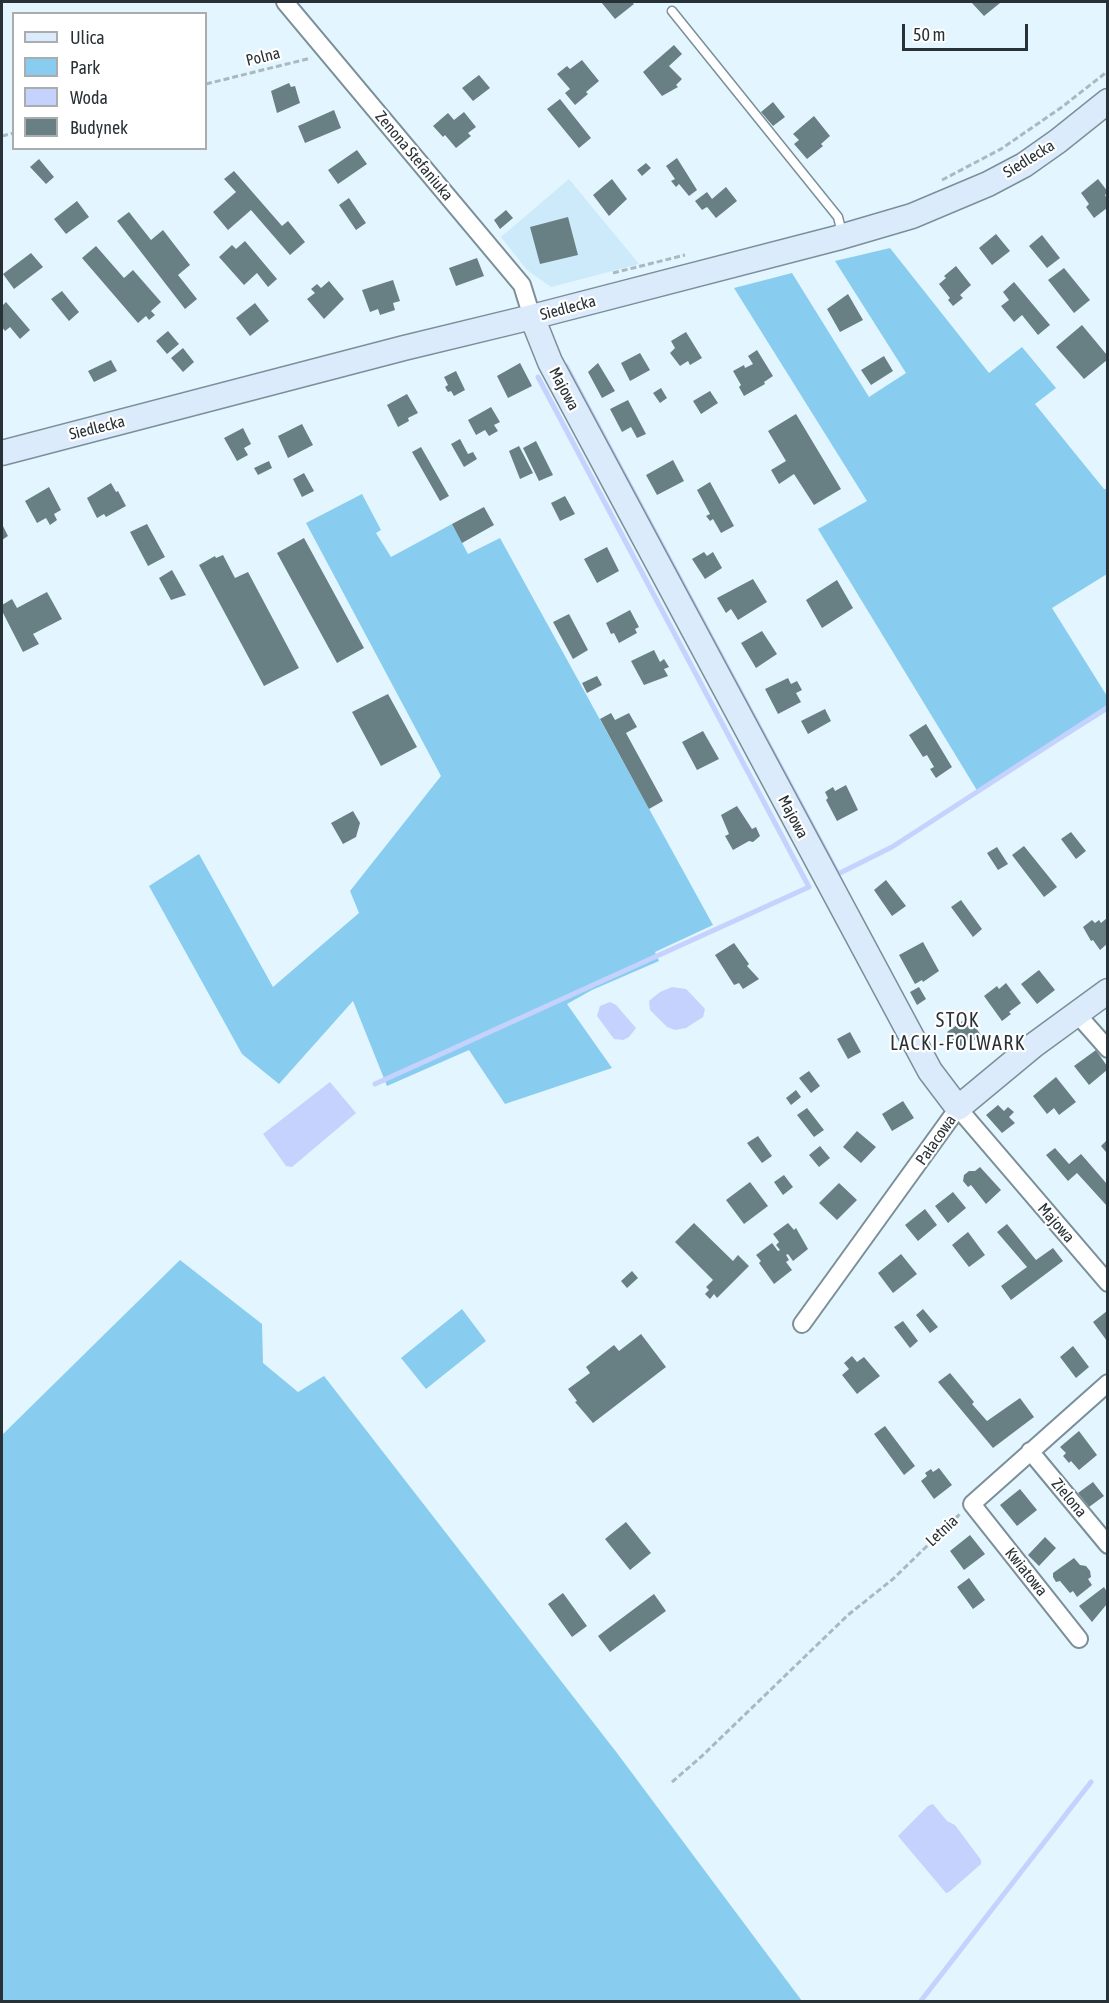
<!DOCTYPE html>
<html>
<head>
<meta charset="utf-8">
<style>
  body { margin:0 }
  #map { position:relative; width:1109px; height:2003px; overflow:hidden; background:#e3f5fe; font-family:"Asap Condensed",sans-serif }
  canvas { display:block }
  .frame { position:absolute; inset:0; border:3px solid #283135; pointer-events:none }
  .legend { position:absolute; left:12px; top:12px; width:195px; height:138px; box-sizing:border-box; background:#fff; border:2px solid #a9adae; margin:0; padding:8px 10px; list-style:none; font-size:18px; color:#283135 }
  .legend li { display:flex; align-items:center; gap:12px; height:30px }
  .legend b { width:30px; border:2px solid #a9adae }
  .scale { position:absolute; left:902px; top:24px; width:126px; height:27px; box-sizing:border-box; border:3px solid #283135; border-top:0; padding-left:8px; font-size:18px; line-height:21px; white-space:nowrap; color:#283135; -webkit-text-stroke:4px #fff; paint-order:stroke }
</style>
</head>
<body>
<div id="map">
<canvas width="1109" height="2003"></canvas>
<div class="frame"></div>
<ul class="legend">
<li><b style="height:8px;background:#dcebfb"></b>Ulica</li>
<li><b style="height:16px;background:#88cdef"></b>Park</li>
<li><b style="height:16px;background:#c5d2fd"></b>Woda</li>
<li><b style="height:16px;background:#688084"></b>Budynek</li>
</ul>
<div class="scale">50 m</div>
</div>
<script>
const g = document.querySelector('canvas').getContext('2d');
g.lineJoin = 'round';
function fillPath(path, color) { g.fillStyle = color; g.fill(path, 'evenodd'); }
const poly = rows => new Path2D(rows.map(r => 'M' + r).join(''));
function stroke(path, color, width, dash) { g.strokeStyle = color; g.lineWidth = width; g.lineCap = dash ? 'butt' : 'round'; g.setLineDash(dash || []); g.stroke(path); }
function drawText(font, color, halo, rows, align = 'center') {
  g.font = font + ' "Asap Condensed",sans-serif'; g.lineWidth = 4.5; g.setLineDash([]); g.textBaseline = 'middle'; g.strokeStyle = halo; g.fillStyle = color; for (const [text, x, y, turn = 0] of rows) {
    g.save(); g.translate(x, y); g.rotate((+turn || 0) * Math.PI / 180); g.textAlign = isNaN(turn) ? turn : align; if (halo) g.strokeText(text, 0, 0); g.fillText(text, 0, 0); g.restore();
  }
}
const built = poly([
  [569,179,639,264,551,287,527,270,501,237]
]);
const green = poly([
  [890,248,989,373,1022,347,1056,388,1035,404,1104,489,1107,489,1107,574,1052,608,1107,696,1107,711,978,792,818,529,867,501,734,288,792,273,869,397,906,373,835,261],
  [362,494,381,530,376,533,391,557,452,524,468,554,500,538,713,925,655,952,659,961,592,990,567,1004,612,1068,505,1104,469,1050,387,1086,353,1001,279,1084,242,1054,149,886,199,854,273,987,359,913,350,891,441,776,306,523],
  [180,1260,262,1324,263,1363,298,1392,324,1376,617,1753,802,2001,2,2001,2,1435],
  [462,1309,486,1341,426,1389,401,1358]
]);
const water = poly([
  [672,987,686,989,691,994,705,1009,703,1017,686,1028,675,1030,667,1027,650,1010,649,1001,660,992],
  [610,1002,616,1005,636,1028,629,1037,623,1040,614,1039,597,1016,600,1006],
  [330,1082,356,1113,292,1167,286,1166,263,1134],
  [933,1804,947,1821,955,1825,981,1860,981,1864,949,1892,946,1893,898,1836,928,1806]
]);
const stream = poly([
  [566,366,838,874,892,847,1108,707],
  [375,1084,809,887,538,377],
  [920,2002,1091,1782]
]);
const building = poly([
  [601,2,632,2,634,4,615,19],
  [971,2,998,2,1000,3,984,16],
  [674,45,682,54,669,66,682,79,676,85,678,87,662,96,643,72],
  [582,60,599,81,586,92,588,94,575,105,565,93,570,89,557,74,567,66,570,69],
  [479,75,490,88,473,101,462,88],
  [289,83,291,87,295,86,300,103,277,113,271,91],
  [560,99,591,138,579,148,547,109],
  [773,102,785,117,773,126,761,112],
  [334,110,341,128,305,143,298,126],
  [464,112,476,127,468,133,471,136,456,148,445,135,443,137,433,126,448,113,454,120],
  [814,116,830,136,821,144,823,146,807,159,794,144,799,140,793,134],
  [357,150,367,164,338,184,328,170],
  [677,158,697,190,689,196,679,184,676,187,671,181,675,179,666,166],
  [39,159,54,177,46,184,30,167],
  [646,163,651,168,642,176,637,170],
  [234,171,282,226,288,221,305,242,290,255,251,210,228,230,213,212,236,192,224,179],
  [612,179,627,199,609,216,593,195],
  [1098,179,1108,192,1105,195,1107,199,1107,208,1094,218,1086,207,1089,204,1081,193],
  [726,187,737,201,716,218,707,207,702,210,695,201,707,192,712,199],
  [349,198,366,223,356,230,339,205],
  [77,201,89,217,66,234,54,219],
  [506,210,513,218,500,229,494,220],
  [129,212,151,240,163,230,190,265,178,275,197,299,185,309,117,221],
  [568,217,578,255,540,264,530,227],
  [996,234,1010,251,992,265,979,248],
  [1042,235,1060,258,1047,268,1029,246],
  [245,241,277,279,268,287,257,273,244,285,219,257,232,245,236,249],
  [96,246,124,278,133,270,161,302,151,311,155,315,149,320,146,316,138,323,82,258],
  [31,253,43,267,14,289,3,274],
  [477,258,484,276,456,286,449,268],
  [956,266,971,285,960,295,963,298,953,306,948,300,950,298,939,284,946,278,944,276],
  [1064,268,1090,300,1074,313,1048,280],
  [393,280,400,301,393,303,395,310,380,315,378,309,370,312,362,290],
  [329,281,344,299,324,319,307,299,315,293,311,289,317,284,321,288],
  [1014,282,1050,325,1038,335,1022,315,1014,322,1001,306,1009,300,1003,292],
  [62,291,79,312,69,321,51,299],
  [848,294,863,320,840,332,827,309],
  [6,302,30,330,20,339,10,327,5,331,2,327,3,319,2,317,2,306],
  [255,303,269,321,250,336,236,318],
  [1082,325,1107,355,1107,360,1084,379,1056,347],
  [168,331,179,344,167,354,156,341],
  [686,332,702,358,690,365,688,361,680,366,670,353,675,348,671,341],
  [183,348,194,362,183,372,171,358],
  [757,350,773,376,764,382,765,384,744,396,739,387,741,385,733,371,744,365,745,368,753,364,748,356],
  [640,353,650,370,630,381,621,363],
  [884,356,893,371,871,385,861,370],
  [111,360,117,371,94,382,88,371],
  [520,363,532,386,508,398,497,376],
  [598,363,615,391,602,398,588,372],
  [456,371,465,390,454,396,451,391,448,392,445,387,448,385,444,377],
  [661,388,667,398,660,403,653,393],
  [710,391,718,403,701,414,693,401],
  [407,394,418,413,408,418,409,421,398,427,387,405],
  [628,400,646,434,637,438,631,427,622,432,610,409],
  [491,407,500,422,494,425,498,431,489,436,485,430,476,435,468,420],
  [796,414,841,489,814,505,794,474,779,484,771,470,786,461,768,431],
  [302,424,313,445,288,458,278,436],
  [243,428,251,444,244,448,248,455,237,461,224,438],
  [460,439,468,454,473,452,477,459,464,467,451,444],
  [536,441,553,475,539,481,523,448],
  [519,446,533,473,520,479,509,451],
  [421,447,449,496,440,501,412,452],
  [673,460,684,481,657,495,646,475],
  [269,461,272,468,258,475,254,468],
  [304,473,314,491,302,497,293,479],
  [710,482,734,526,721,533,713,519,710,521,706,516,710,514,697,490],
  [111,483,116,492,118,491,126,506,106,517,104,514,97,518,87,498],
  [49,487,61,510,54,514,57,520,50,525,46,518,37,523,25,501],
  [565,496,575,514,560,521,551,503],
  [484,507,494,525,462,543,452,524],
  [2,524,8,536,2,540],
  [147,524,165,557,148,566,130,532],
  [304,538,364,648,337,663,277,553],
  [607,547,619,571,597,583,584,559],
  [704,552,707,556,713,552,722,568,705,579,692,559],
  [223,555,235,578,248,572,299,668,264,686,199,565,215,556,216,558],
  [172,570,186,595,171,600,159,578],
  [753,579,767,602,738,620,731,609,726,613,717,598],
  [837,580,853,608,822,628,806,600],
  [47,592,62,619,33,634,39,644,23,652,2,611,2,605,12,599,17,608],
  [630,610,639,627,635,629,637,633,619,643,614,633,611,634,606,623],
  [569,614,588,650,573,659,553,622],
  [762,631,777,654,756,668,741,643],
  [654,650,660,662,664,659,669,667,664,669,668,676,644,685,631,661],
  [597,676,602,685,587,693,582,683],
  [788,678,791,684,797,681,802,690,796,693,801,702,778,714,765,689],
  [388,694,417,747,381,766,352,712],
  [825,709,831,721,808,734,801,721],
  [611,713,615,720,629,713,637,727,626,733,663,801,649,809,600,719],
  [926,724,952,767,936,778,930,769,934,767,927,755,923,757,909,735],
  [703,731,719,759,697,770,682,742],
  [846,785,858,810,837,821,826,800,828,798,825,792,833,787,835,791],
  [737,806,752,829,756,827,760,836,753,842,749,841,733,850,725,836,729,834,721,815],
  [353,811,360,823,356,837,343,844,331,823],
  [1071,832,1086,851,1076,859,1061,839],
  [1024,846,1057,887,1044,897,1012,855],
  [997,847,1008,864,998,870,987,853],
  [886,880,906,906,892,916,874,890],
  [961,900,982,929,973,937,951,907],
  [1107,918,1107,944,1100,950,1093,940,1091,941,1083,927,1092,920,1095,923,1099,920,1101,923],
  [923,942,939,971,923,982,922,980,915,984,899,955],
  [734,943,749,964,747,966,759,979,743,989,739,983,734,985,715,955],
  [1039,970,1055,990,1037,1004,1021,984],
  [1006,983,1021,1003,1009,1012,1011,1014,1002,1021,984,996,997,986,999,989],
  [919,987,926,999,917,1005,910,992],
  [968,1017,981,1035,960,1050,947,1032],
  [850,1032,861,1052,848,1059,837,1039],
  [1096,1050,1107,1066,1107,1070,1089,1085,1074,1066],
  [809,1071,820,1086,811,1093,799,1078],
  [1056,1077,1076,1102,1059,1115,1054,1108,1047,1114,1033,1096],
  [796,1090,801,1097,791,1105,786,1098],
  [903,1101,914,1118,892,1131,882,1114],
  [998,1105,1004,1111,1008,1107,1014,1112,1009,1117,1015,1123,1002,1133,986,1115],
  [807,1108,824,1130,814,1137,797,1115],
  [857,1131,876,1147,861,1163,843,1147],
  [758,1136,772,1156,762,1163,747,1143],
  [1107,1140,1107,1151,1106,1152,1101,1146],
  [820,1146,830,1158,819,1167,809,1155],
  [1055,1148,1069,1164,1081,1154,1107,1184,1107,1206,1077,1173,1068,1181,1046,1155],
  [980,1167,1001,1190,986,1204,971,1185,968,1187,963,1181,964,1175,969,1171,975,1171],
  [784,1175,793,1187,783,1195,774,1182],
  [750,1182,768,1206,744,1224,726,1200],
  [839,1183,857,1200,837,1220,819,1203],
  [953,1192,966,1208,948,1223,935,1206],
  [925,1209,937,1225,918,1241,905,1225],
  [694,1223,733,1261,738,1255,749,1266,717,1298,714,1294,710,1299,705,1294,709,1290,706,1287,713,1280,675,1242],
  [788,1223,794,1230,796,1228,808,1249,793,1261,788,1254,786,1255,789,1260,786,1262,792,1270,774,1284,759,1263,761,1261,756,1255,772,1243,778,1251,780,1250,776,1245,779,1242,773,1234],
  [1007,1224,1036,1260,1053,1248,1063,1261,1011,1300,1001,1286,1027,1267,997,1232],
  [968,1232,985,1255,969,1267,952,1245],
  [901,1254,917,1274,893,1293,878,1273],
  [632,1271,638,1278,627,1288,621,1281],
  [923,1309,938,1327,930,1333,916,1315],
  [1107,1311,1107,1341,1093,1322],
  [903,1321,918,1341,910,1348,894,1327],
  [641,1334,666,1367,593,1423,575,1402,577,1401,568,1389,590,1373,586,1367,614,1345,619,1351],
  [1073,1346,1089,1367,1076,1378,1060,1357],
  [852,1356,857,1362,864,1357,880,1376,857,1394,842,1375,849,1369,844,1363],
  [950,1373,974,1402,972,1404,987,1421,1020,1398,1034,1417,993,1448,938,1382],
  [885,1426,915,1466,904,1475,874,1434],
  [1079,1431,1097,1455,1079,1470,1071,1461,1069,1463,1063,1456,1066,1453,1060,1447],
  [939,1468,952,1485,934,1499,921,1481,927,1476,925,1473,931,1469,933,1472],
  [1093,1482,1104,1496,1089,1507,1078,1493],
  [1020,1489,1037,1510,1017,1526,1000,1505],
  [626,1522,651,1553,630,1570,605,1539],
  [970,1535,985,1554,964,1570,950,1551],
  [1045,1537,1056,1548,1039,1566,1028,1555],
  [1074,1558,1080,1565,1086,1566,1090,1571,1091,1577,1088,1579,1092,1585,1077,1597,1073,1591,1070,1593,1060,1581,1056,1582,1053,1577,1053,1573],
  [969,1578,985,1600,973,1609,957,1587],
  [1104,1587,1107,1592,1107,1604,1092,1622,1079,1606],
  [563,1593,587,1626,572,1637,548,1604],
  [654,1594,666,1611,610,1652,598,1636]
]);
const path = poly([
  [206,84,311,58],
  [2,136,14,133],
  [942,180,1001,149,1062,107,1108,71],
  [613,273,685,255],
  [672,1782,702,1756,848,1615,893,1579,961,1513]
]);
const lane = poly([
  [672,11,838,217,842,233]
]);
const street = poly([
  [285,2,522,285,532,317],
  [1077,1014,1108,1049],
  [802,1324,958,1108,1108,1283],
  [1030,1451,1108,1545],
  [1079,1639,972,1504,1108,1383]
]);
const secondary = poly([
  [532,317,550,362,930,1071,958,1108,1034,1045,1108,991],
  [2,453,404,348,532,317,837,238,912,216,988,184,1024,165,1058,141,1108,101]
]);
const streetNames = [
  ["Polna",263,57,-14],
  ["Zenona Stefaniuka",414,156,50],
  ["Siedlecka",1029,159,-32],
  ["Siedlecka",568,308,-15],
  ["Majowa",564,389,62],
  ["Siedlecka",97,428,-14],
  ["Majowa",793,817,62],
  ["Pałacowa",936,1140,-55],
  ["Majowa",1056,1223,49],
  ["Zielona",1069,1498,50],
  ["Letnia",942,1531,-43],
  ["Kwiatowa",1026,1572,51]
];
const quarterNames = [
  ["STOK",958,1021],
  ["LACKI-FOLWARK",958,1044]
];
fillPath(built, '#cceafa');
fillPath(green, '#88cdef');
fillPath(water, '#c5d2fd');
stroke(stream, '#c5d2fd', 5);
fillPath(building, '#688084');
stroke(lane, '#7b8f99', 11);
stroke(street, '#7b8f99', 20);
stroke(secondary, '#7b8f99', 27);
stroke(path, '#aab9c0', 3, [6, 3]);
stroke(lane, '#fff', 8);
stroke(street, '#fff', 16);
stroke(secondary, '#dcebfb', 24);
drawText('16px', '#283135', '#fff', streetNames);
g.letterSpacing = '1.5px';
drawText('20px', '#283135', '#fff', quarterNames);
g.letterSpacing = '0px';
</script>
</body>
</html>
